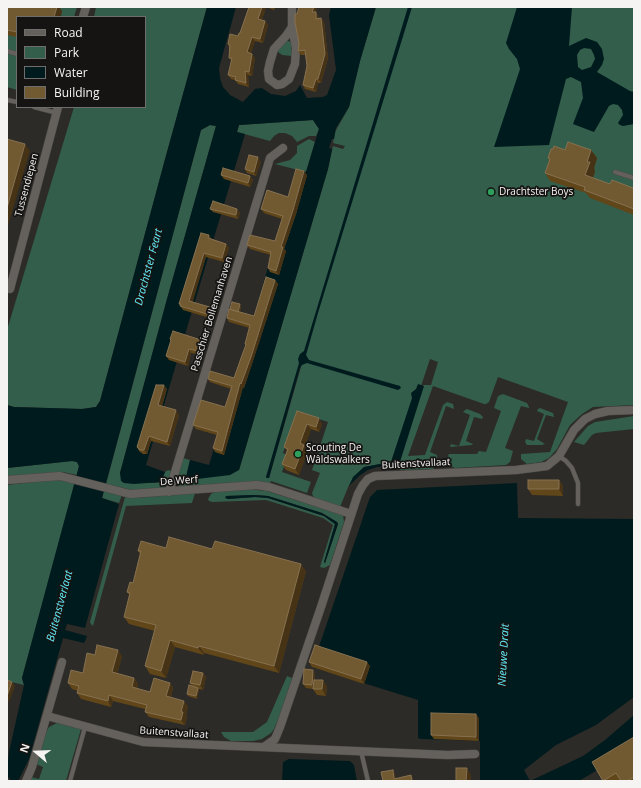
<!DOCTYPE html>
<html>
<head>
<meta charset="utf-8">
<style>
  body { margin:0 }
  #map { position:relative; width:641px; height:788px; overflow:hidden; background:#2d2b27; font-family:"Open Sans",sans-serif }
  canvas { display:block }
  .frame { position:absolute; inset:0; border:8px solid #f6f4f2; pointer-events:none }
  .legend { position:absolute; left:16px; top:16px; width:130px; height:92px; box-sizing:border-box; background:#151412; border:1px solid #6f6e6c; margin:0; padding:5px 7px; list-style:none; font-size:12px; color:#f6f4f2 }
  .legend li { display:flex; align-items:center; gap:8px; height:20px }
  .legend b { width:20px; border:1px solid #6f6e6c }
  .north { position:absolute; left:16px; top:732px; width:40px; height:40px; -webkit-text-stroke:3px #151412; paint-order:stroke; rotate:289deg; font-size:11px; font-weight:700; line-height:16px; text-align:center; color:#f6f4f2 }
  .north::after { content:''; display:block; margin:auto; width:14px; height:18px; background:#f6f4f2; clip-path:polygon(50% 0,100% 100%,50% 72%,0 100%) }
</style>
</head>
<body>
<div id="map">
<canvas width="641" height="788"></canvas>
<div class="frame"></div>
<ul class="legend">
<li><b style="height:5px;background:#64615d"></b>Road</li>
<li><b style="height:11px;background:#325e4b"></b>Park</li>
<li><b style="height:11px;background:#001b1e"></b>Water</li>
<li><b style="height:11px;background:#715931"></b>Building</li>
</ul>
<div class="north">N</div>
</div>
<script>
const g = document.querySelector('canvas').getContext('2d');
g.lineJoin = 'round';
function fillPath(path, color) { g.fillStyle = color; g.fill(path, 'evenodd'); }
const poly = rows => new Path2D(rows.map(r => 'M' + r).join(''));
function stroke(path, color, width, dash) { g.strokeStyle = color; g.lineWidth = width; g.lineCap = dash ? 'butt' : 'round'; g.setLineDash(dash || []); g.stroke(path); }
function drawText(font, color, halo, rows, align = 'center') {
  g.font = font + ' "Open Sans",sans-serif'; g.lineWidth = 3.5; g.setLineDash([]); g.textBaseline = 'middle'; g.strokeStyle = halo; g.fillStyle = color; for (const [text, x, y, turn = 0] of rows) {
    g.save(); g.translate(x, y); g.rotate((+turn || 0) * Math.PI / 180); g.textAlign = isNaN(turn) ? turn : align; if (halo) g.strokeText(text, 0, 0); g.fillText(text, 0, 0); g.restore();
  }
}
const green = poly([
  [7,7,77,7,74,17,17,17,17,90,7,87],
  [96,7,207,7,164,163,100,401,96,407,82,409,14,407,7,405,7,330,74,107,145,107,145,17,94,17],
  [376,7,634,7,634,405,593,407,582,414,570,425,557,449,549,458,541,462,527,464,521,459,521,454,550,452,568,402,498,377,489,402,486,404,484,404,433,386,408,456,425,455,443,405,447,402,453,404,454,409,446,406,430,452,437,455,437,465,433,469,400,470,398,466,423,385,431,385,438,362,430,359,417,398,413,398,391,462,364,467,349,485,340,507,314,498,313,496,312,493,320,473,312,470,328,422,297,412,283,453,288,456,282,472,311,482,307,493,271,481,270,484,180,487,176,483,183,458,190,460,186,477,239,470,328,169,333,146,343,149,345,146,333,143,335,132,349,107,360,61],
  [299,366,301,367,269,478,266,478],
  [286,40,291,42,291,43,292,56,282,55,277,51],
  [313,120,319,129,316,136,309,136,297,142,292,136,285,133,279,133,274,136,270,141,237,132,239,125],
  [210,125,216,126,167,299,120,473,124,483,155,483,161,482,165,472,168,470,171,471,167,485,163,488,131,490,106,484,201,130],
  [309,139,315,142,306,172,275,164,290,160,297,153,297,146],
  [503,394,527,403,529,407,529,408,521,406,505,448,513,451,510,462,506,465,455,468,451,466,446,459,449,454,477,454,479,451,486,452,501,411,494,408,498,396],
  [540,408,553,413,554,417,546,415,537,439,545,444,542,445,527,445,525,442,526,439,534,441,544,414,537,411,538,409],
  [467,409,480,414,483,417,482,419,474,417,466,441,473,444,472,445,450,447,451,444,459,446,470,415,463,412,465,410],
  [634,416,634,429,596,433,592,435,584,445,574,442,588,426,595,422],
  [72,461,77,462,79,466,77,475,63,472,7,477,7,468],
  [57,479,75,483,22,678,24,685,7,681,7,485],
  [248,489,267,491,343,515,344,522,330,565,324,568,320,567,333,525,323,518,266,500,212,502,209,501,208,499,211,494,214,492],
  [258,495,268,496,322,513,337,522,338,524,325,563,324,562,335,524,324,516,268,498,255,497,228,499,226,496],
  [104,491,122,495,119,503,102,498],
  [195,493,192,503,126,506,93,626,91,624,90,622,125,497,134,498],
  [287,676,292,678,281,714,274,729,271,733,262,739,253,741,231,741,224,737,221,732,253,732,267,722],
  [57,723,81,729,66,781,30,781,31,777,39,779,43,767,36,764,45,734,49,727]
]);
const water = poly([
  [207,7,236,7,219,68,220,78,223,87,230,95,243,102,255,89,262,88,271,94,285,96,296,91,300,85,307,98,323,97,327,95,336,70,329,15,331,7,376,7,360,61,349,107,336,128,334,139,332,139,329,148,332,149,328,169,239,470,230,475,189,480,186,477,190,460,209,465,297,170,306,172,315,142,319,129,313,120,239,125,237,132,245,134,146,465,165,472,161,482,134,484,124,483,121,481,120,473,167,299,216,126,210,125,201,130,102,498,119,504,85,628,67,624,65,630,87,636,86,639,84,643,63,638,29,759,18,781,10,781,10,778,7,777,7,769,9,752,24,685,22,678,79,466,77,462,72,461,7,468,7,405,14,407,82,409,96,407,100,401,164,163],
  [408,7,412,7,318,313,306,355,309,360,400,386,401,388,398,390,307,363,302,365,300,368,269,478,267,478,266,477,299,363,298,359,300,354,304,351],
  [517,7,572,7,569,46,586,38,597,42,602,49,604,59,602,65,597,72,630,91,634,92,634,124,623,126,620,125,618,123,623,115,622,110,618,105,613,104,609,106,594,132,573,124,583,98,581,82,571,77,566,79,549,145,494,147,520,69,517,59,509,49,506,43],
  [584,48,591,49,594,55,595,59,591,67,582,70,578,67,577,55,580,50],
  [418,384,424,386,399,465,398,466,377,467,368,470,359,476,349,486,353,477,364,467,391,462,412,398,411,393,416,389],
  [517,483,518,518,634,519,634,697,596,725,556,745,524,770,530,781,583,756,605,740,634,715,634,748,579,781,480,781,480,741,421,739,418,738,418,700,312,667,370,497,377,490],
  [253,495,268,496,322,513,337,522,338,524,325,563,324,562,335,524,324,516,268,498,255,497,228,499,225,498,226,496],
  [289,759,350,761,354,765,357,781,282,781,283,762]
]);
const lane = poly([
  [7,51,17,54],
  [7,100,17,102],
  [34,107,57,113],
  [615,172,634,178],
  [559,456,566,461,572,468,578,483,578,504],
  [361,751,368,781],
  [70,781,85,727]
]);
const street = poly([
  [83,17,86,7],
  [292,27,286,36,274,49,270,62,268,71,269,79,277,85,282,84,289,79,295,64,296,48,292,27,292,7],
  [7,288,10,289,58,107],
  [7,480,60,476,130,494,257,485,269,487,300,497,351,514],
  [169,492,270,158,283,148],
  [47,716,143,742,448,755,475,754],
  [264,747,275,739,280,727,321,607,358,494,363,485,368,479,375,476,516,470,547,466,559,456,574,430,585,419,595,414,608,411,634,410],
  [26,781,32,767,62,662]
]);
const wall = poly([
  [7,7,59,7,62,11,17,17,17,37,7,35],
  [249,7,275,7,274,10,266,7,262,20,265,21,268,25,263,43,255,41,251,53,255,58,252,76,248,75,249,87,238,84,235,80,231,79,228,75,232,61,229,58,229,47,228,44,238,36,240,33],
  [316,12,319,18,321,18,324,22,328,58,321,83,318,83,316,92,305,89,303,85,307,66,306,55,301,55,298,51,299,43],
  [553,149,565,150,591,150,597,158,594,168,595,171,593,178,610,184,633,188,634,185,634,215,590,198,586,193,550,181,545,173,549,160,548,158],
  [261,162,256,176,247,173,245,169],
  [221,175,250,176,253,180,250,187,224,179],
  [307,175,296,214,284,249,286,251,279,275,270,272,268,268,271,255,250,249,247,245,275,241,282,219,264,213,261,209,288,197],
  [210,209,237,209,240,213,238,219,213,212],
  [201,233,212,239,226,244,229,248,224,262,206,257,192,302,215,312,213,319,183,310,179,304],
  [275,280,278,284,253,361,244,388,243,387,224,455,215,452,213,448,217,435,196,429,193,425,225,407,231,389,210,382,208,379,234,378,246,345,245,344,250,328,229,322,227,318,241,306,240,312,254,316],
  [170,339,204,344,201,355,191,353,188,366,169,360,166,356,171,340],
  [167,389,162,406,179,415,170,446,151,441,147,454,143,454,139,451,137,447],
  [297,411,322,424,319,432,311,429,305,446,308,450,299,475,286,470,282,464,287,451,284,447],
  [559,480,563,486,563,496,532,495,528,489],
  [166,548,212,549,306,571,279,673,204,653,204,655,175,647,166,678,150,674,145,666,155,631,129,624,124,617,130,596,127,592,133,583,140,554,138,551],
  [95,655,122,656,117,674,134,678,138,684,137,689,150,692,170,683,173,688,171,697,188,706,186,715,187,718,185,725,149,717,145,712,145,709,113,701,111,707,81,699,77,693,78,691,72,689,68,683,83,673],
  [309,662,370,666,364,684,312,667],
  [203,673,206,677,203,690,199,689,199,690,197,699,188,696,187,694,192,686,190,683],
  [315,674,315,680,327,686,326,696,317,695,313,689,306,688,303,684],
  [479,718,479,741,434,739,431,735],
  [634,737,634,781,603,781]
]);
const shadedWall = poly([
  [57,7,59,7,62,11,61,17,54,17],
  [262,7,266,7,261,23,258,19],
  [314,7,317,7,316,12,318,16,319,23,312,12],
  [321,18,324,22,328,58,321,83,318,79],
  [265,21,268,25,263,43,260,39],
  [252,37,255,41,250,56,247,52],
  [252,54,255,58,252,76,249,72],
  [245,71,248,75,249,87,246,83],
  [316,79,318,83,316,92,313,88],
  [25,144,30,151,7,229,7,208],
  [591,150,597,158,594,168,595,171,591,184,585,175,587,162],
  [258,157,261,162,256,176,254,172],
  [304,171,307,175,296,214,284,249,286,251,279,275,276,271,281,247],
  [250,176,253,180,250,187,248,183],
  [237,209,240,213,238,219,236,215],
  [209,235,212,239,211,242,208,238],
  [226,244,229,248,224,262,222,258],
  [204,253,206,257,192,305,189,301],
  [275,280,278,284,244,388,241,384],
  [240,304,241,306,239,314,238,312],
  [213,308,215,312,213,319,210,315],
  [201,340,204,344,201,355,198,351],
  [189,349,191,353,188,366,185,362],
  [240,383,243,387,224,455,222,451],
  [164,385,167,389,161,409,158,405],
  [176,410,179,415,170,446,167,442],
  [319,418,322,424,319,432,316,427],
  [307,424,311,429,305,446,308,450,299,475,295,469,300,443],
  [149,436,151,441,147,454,144,450],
  [559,480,563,486,563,496,559,489],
  [301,564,306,571,279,673,274,666],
  [170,640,175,647,166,678,161,671],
  [199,646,204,653,204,655,198,648],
  [118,650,122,656,116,678,112,672],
  [367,662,370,666,364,684,361,679],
  [313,670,315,674,314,689,312,685],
  [203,673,206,677,203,690,200,685],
  [134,678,138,684,136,693,132,687],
  [323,680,327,686,326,696,322,689],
  [12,682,15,686,9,702,7,699,7,696],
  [170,683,173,688,170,701,166,696],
  [198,688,199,690,197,699,196,696],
  [109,695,113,701,111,707,108,701],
  [184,701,188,706,186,715,187,718,185,725,181,720,181,712],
  [476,714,479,718,479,741,476,737],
  [467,768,471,775,471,781,466,781],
  [393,770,395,774,397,781,394,779],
  [411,775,414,781,412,781]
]);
const building = poly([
  [7,7,57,7,54,17,17,17,17,32,7,30,7,7],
  [249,7,262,7,258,19,265,21,260,39,252,37,247,52,252,54,249,72,245,71,246,83,235,80,236,77,228,75,232,58,229,58,230,45,228,44,230,34,238,36,239,33,240,33,249,7],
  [299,7,314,7,312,12,316,12,316,19,321,18,325,54,318,79,316,79,313,88,303,85,307,66,305,50,298,51,299,43,295,22,295,14,297,14,299,7],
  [7,139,25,144,7,208,7,139],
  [568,142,591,150,587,162,590,162,585,175,610,184,612,180,633,188,634,185,634,209,584,190,585,187,545,173,550,159,548,158,551,149,553,149,554,146,565,150,568,142],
  [249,155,258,157,254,172,245,169,249,155],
  [223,168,250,176,248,183,221,175,223,168],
  [296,169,304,171,293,210,281,247,283,247,276,271,268,268,271,252,247,245,250,235,275,241,283,216,261,209,267,190,288,197,296,169],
  [213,201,237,209,236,215,210,209,213,201],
  [201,233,209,235,208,238,226,244,222,258,204,253,189,301,213,308,210,315,180,306,181,304,179,304,201,233],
  [266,277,275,280,251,357,241,384,240,383,222,451,213,448,218,432,193,425,201,400,225,407,232,386,208,379,210,371,234,378,246,344,245,344,250,325,227,318,229,309,254,316,266,277],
  [232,302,240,304,238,312,230,309,232,302],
  [173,331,201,340,198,351,189,349,185,362,166,356,171,340,170,339,173,331],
  [156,385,164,385,158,405,176,410,167,442,149,436,144,450,140,450,137,447,156,385],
  [297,411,319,418,316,427,307,424,300,443,304,445,295,469,282,464,288,449,284,447,297,411],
  [528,480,559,480,559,489,528,489,528,480],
  [169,537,212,549,215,541,301,564,274,666,199,646,198,648,170,640,161,671,145,666,156,625,124,617,130,593,127,592,130,582,133,583,141,551,138,551,141,541,166,548,169,537],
  [97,645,118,650,112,672,134,678,132,687,150,692,154,678,170,683,166,696,184,701,181,712,183,712,181,720,145,712,147,705,109,695,108,701,77,693,79,686,68,683,71,670,83,673,87,653,95,655,97,645],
  [315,645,367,662,361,679,309,662,315,645],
  [304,669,313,670,312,685,303,684,304,669],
  [193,671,203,673,200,685,190,683,193,671],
  [7,680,12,682,7,696,7,680],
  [314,680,323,680,322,689,313,689,314,680],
  [189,685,198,688,196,696,187,694,189,685],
  [431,713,476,714,476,737,431,735,431,713],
  [634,737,634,777,627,781,621,781,616,773,603,781,592,762,634,737],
  [456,768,467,768,466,781,456,781,456,768],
  [393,770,394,779,411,775,412,781,383,781,381,772,393,770]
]);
const markers = [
  [491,192,4,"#2e9e5b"],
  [298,454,4,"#2e9e5b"]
];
const streetNames = [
  ["Tussendiepen",27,185,-75],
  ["Passchier Bollemanhaven",212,314,-73],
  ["Buitenstvallaat",416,464,-3],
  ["De Werf",179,481,-4],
  ["Buitenstvallaat",174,733,4]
];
const poiNames = [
  ["Drachtster Boys",499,192],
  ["Scouting De",306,448],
  ["Wâldswalkers",306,460]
];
const waterNames = [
  ["Drachtster Feart",149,267,-75],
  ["Buitenstverlaat",60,606,-75],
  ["Nieuwe Drait",504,655,-87]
];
fillPath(green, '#325e4b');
fillPath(water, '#001b1e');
stroke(lane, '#4c4946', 5);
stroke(street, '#4c4946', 9);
stroke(lane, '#64615d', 4);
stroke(street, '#64615d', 8);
fillPath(wall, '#61461a');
fillPath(shadedWall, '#463316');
fillPath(building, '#715931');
stroke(building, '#867150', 1);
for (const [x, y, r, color] of markers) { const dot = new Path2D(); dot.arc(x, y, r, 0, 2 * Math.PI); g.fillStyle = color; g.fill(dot); stroke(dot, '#151412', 1.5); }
drawText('10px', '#f6f4f2', '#151412', streetNames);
drawText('10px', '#f6f4f2', '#151412', poiNames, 'left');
drawText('italic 11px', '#61ebf8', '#151412', waterNames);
</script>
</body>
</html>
